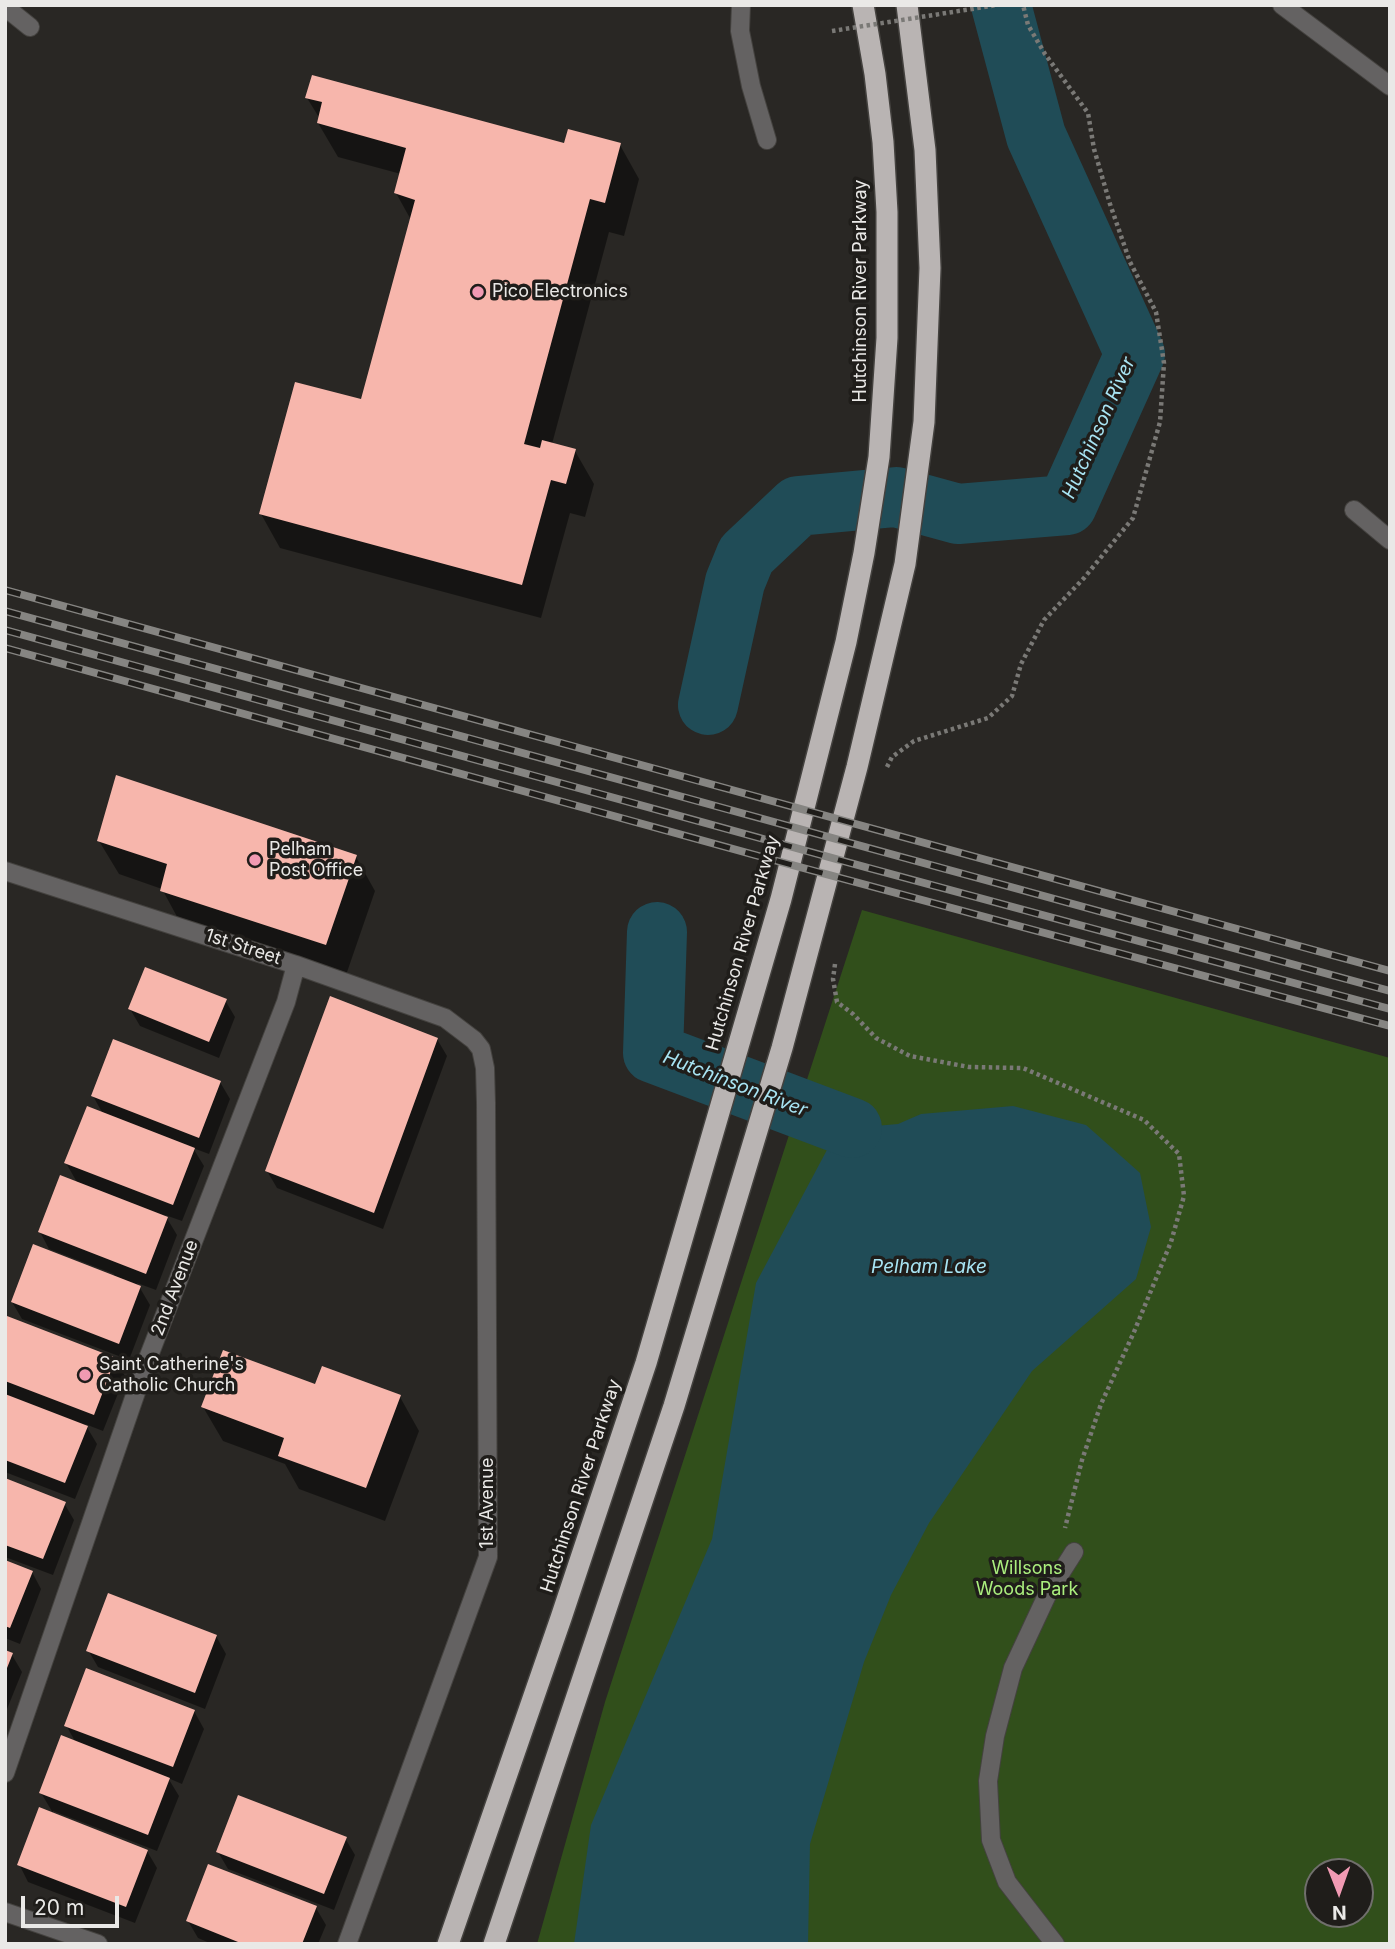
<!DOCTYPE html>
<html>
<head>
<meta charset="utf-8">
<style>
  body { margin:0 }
  #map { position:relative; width:1395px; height:1949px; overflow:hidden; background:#292724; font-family:Inter,sans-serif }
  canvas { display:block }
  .frame { position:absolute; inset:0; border:7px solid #eae9e7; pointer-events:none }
  .north { position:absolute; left:1304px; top:1858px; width:70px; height:70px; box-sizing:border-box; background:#1f1d1a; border:2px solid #706f6c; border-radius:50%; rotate:179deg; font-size:19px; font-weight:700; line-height:28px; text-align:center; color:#eae9e7 }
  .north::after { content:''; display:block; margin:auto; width:24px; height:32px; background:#f19ab3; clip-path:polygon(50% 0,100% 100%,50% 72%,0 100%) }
  .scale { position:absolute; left:21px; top:1896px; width:98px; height:32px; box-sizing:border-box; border:4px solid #eae9e7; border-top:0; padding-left:9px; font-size:21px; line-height:24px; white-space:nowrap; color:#eae9e7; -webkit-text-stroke:5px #1f1d1a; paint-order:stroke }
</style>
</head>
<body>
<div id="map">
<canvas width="1395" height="1949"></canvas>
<div class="frame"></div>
<div class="north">N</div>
<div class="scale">20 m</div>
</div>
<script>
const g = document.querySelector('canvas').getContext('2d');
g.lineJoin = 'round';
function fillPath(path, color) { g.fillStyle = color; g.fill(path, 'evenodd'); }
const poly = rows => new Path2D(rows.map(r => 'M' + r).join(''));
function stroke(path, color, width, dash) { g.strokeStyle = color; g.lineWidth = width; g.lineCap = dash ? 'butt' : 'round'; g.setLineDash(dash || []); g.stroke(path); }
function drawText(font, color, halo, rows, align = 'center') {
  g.font = font + ' Inter,sans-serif'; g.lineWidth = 7; g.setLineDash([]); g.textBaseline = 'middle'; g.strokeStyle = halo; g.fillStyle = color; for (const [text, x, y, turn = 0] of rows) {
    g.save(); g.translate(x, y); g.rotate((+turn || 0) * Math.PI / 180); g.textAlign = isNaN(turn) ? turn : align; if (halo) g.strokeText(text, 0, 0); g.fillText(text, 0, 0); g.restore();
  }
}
const green = poly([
  [862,910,1390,1058,1390,1944,537,1944,605,1702],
  [1318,1872,1360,1872,1360,1914,1318,1914]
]);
const water = poly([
  [1013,1106,1086,1125,1140,1173,1151,1227,1136,1279,1032,1371,929,1523,891,1595,864,1662,810,1844,808,1944,574,1944,591,1825,712,1539,756,1283,828,1148,852,1128,898,1124,921,1114]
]);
const shadow = poly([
  [307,98,565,145,620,145,639,179,624,236,609,232,552,444,575,451,594,484,585,517,570,513,541,618,280,548,261,514,362,401,411,220,396,193,401,174,338,157,318,123,320,119],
  [99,841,356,857,375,891,345,978,181,924,162,889,119,874],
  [225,1000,235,1017,219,1058,140,1026,130,1009],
  [437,1039,447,1056,383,1229,277,1188,267,1171],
  [220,1082,230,1099,209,1154,193,1148,204,1166,182,1221,165,1215,177,1235,156,1290,137,1283,150,1305,129,1360,22,1319,12,1302,113,1277,114,1274,49,1249,40,1232,78,1184,66,1163,103,1114,93,1096],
  [8,1318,115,1359,125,1376,103,1431,85,1424,97,1444,75,1499,5,1472,5,1325],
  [316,1386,400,1397,419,1431,385,1521,299,1489,285,1464,223,1441,203,1407],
  [5,1480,64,1503,74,1520,53,1575,5,1557],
  [5,1562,32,1572,41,1589,20,1644,5,1638],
  [216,1636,226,1654,205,1709,98,1667,88,1650],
  [5,1652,12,1655,22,1672,5,1714],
  [194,1711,204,1729,182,1784,168,1778,179,1796,157,1851,53,1811,53,1813,41,1793,76,1743,66,1725],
  [345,1838,355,1855,334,1910,228,1869,218,1852],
  [147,1851,157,1868,135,1923,28,1882,19,1864],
  [316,1908,326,1925,318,1944,212,1944,198,1938,188,1921]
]);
const river = poly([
  [708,705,735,582,746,555,798,506,896,497,958,514,1067,505,1135,354,1036,136,1001,5],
  [657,932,653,1053,852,1128]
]);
const building = poly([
  [312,75,564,143,568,129,621,143,605,203,590,199,524,444,540,448,542,440,576,449,566,484,551,480,522,585,259,514,295,382,361,399,415,200,394,193,406,148,317,123,322,102,305,98],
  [116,775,357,855,326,945,160,891,167,864,97,841],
  [145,967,227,999,209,1042,128,1009],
  [330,996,438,1038,374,1213,265,1171],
  [113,1039,221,1081,199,1138,91,1096],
  [87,1106,195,1148,173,1205,64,1163],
  [60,1175,168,1217,146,1274,38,1232],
  [33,1244,141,1286,119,1344,11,1302],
  [7,1316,116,1358,94,1415,5,1381],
  [223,1350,315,1384,322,1366,401,1395,366,1488,278,1456,284,1438,201,1407],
  [5,1394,88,1426,65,1483,5,1460],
  [5,1478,66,1502,43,1559,5,1545],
  [5,1560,33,1571,10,1628,5,1626],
  [108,1593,217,1635,195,1693,86,1651],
  [5,1650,13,1653,5,1673],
  [86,1668,195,1710,173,1767,64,1726],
  [61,1735,170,1778,148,1835,39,1793],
  [238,1795,347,1837,324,1894,216,1852],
  [39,1807,148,1850,126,1907,17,1865],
  [208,1864,317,1906,302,1944,243,1944,186,1921]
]);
const path = poly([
  [887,767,892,757,914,741,988,718,1012,696,1021,664,1044,620,1084,578,1133,518,1160,422,1164,363,1156,312,1130,262,1110,204,1094,149,1088,113,1045,54,1028,25,1023,5],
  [835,964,833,979,837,1002,853,1014,876,1038,910,1056,969,1067,1023,1068,1144,1120,1179,1154,1184,1196,1171,1242,1134,1332,1101,1404,1082,1460,1065,1528]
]);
const minor = poly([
  [741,5,740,31,751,86,767,140],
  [1282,5,1390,86],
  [5,7,30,27],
  [1354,510,1390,540],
  [5,871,296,965,445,1018,474,1040,481,1049,485,1068,486,1103,488,1557,347,1944],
  [5,1773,145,1366,286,1002,296,965],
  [5,1912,98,1944],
  [1055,1944,1007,1882,991,1840,988,1781,995,1736,1013,1668,1048,1593,1074,1552]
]);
const highway = poly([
  [448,1944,561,1618,646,1363,781,899,846,642,864,553,879,457,887,338,887,212,883,142,875,74,863,5],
  [494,1944,674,1406,782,1048,857,767,905,564,924,422,930,268,925,150,907,5]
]);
const rail = poly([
  [5,590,1390,971],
  [5,611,1390,991],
  [5,630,865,867,1390,1009],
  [5,648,755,855,1390,1026]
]);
const pathBridge = poly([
  [832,31,997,5]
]);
const markers = [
  [478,292,7,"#f19ab3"],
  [255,860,7,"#f19ab3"],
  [85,1375,7,"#f19ab3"]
];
const streetNames = [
  ["Hutchinson River Parkway",861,291,-90],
  ["Hutchinson River Parkway",743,943,-74],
  ["1st Street",243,947,18],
  ["2nd Avenue",175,1288,-69],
  ["Hutchinson River Parkway",581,1486,-72],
  ["1st Avenue",488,1503,-90]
];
const poiNames = [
  ["Pico Electronics",492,292],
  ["Pelham",269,850],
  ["Post Office",269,871],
  ["Saint Catherine's",99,1365],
  ["Catholic Church",99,1386]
];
const parkNames = [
  ["Willsons",1027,1569],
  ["Woods Park",1027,1590]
];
const waterNames = [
  ["Hutchinson River",1099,428,-66],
  ["Hutchinson River",735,1084,21],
  ["Pelham Lake",929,1267]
];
fillPath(green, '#314f1b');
fillPath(water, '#204c57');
fillPath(shadow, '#0007');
stroke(river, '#204c57', 60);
fillPath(building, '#f7b6ac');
stroke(minor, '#44423f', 20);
stroke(highway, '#44423f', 24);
stroke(path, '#7a7976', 4.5, [3.5, 3.5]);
stroke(minor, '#646262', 18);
stroke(highway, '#b9b4b3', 21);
stroke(rail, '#868582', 8);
stroke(rail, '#1f1d1a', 5, [16]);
stroke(pathBridge, '#7a7976', 4.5, [3.5, 3.5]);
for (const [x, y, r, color] of markers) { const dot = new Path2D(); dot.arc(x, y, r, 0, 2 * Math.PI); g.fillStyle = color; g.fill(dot); stroke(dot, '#1f1d1a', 2.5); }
drawText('18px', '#eae9e7', '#1f1d1a', streetNames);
drawText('18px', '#eae9e7', '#1f1d1a', poiNames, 'left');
drawText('18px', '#abef7e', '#1f1d1a', parkNames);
drawText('italic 19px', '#a8e4f3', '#1f1d1a', waterNames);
</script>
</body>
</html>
